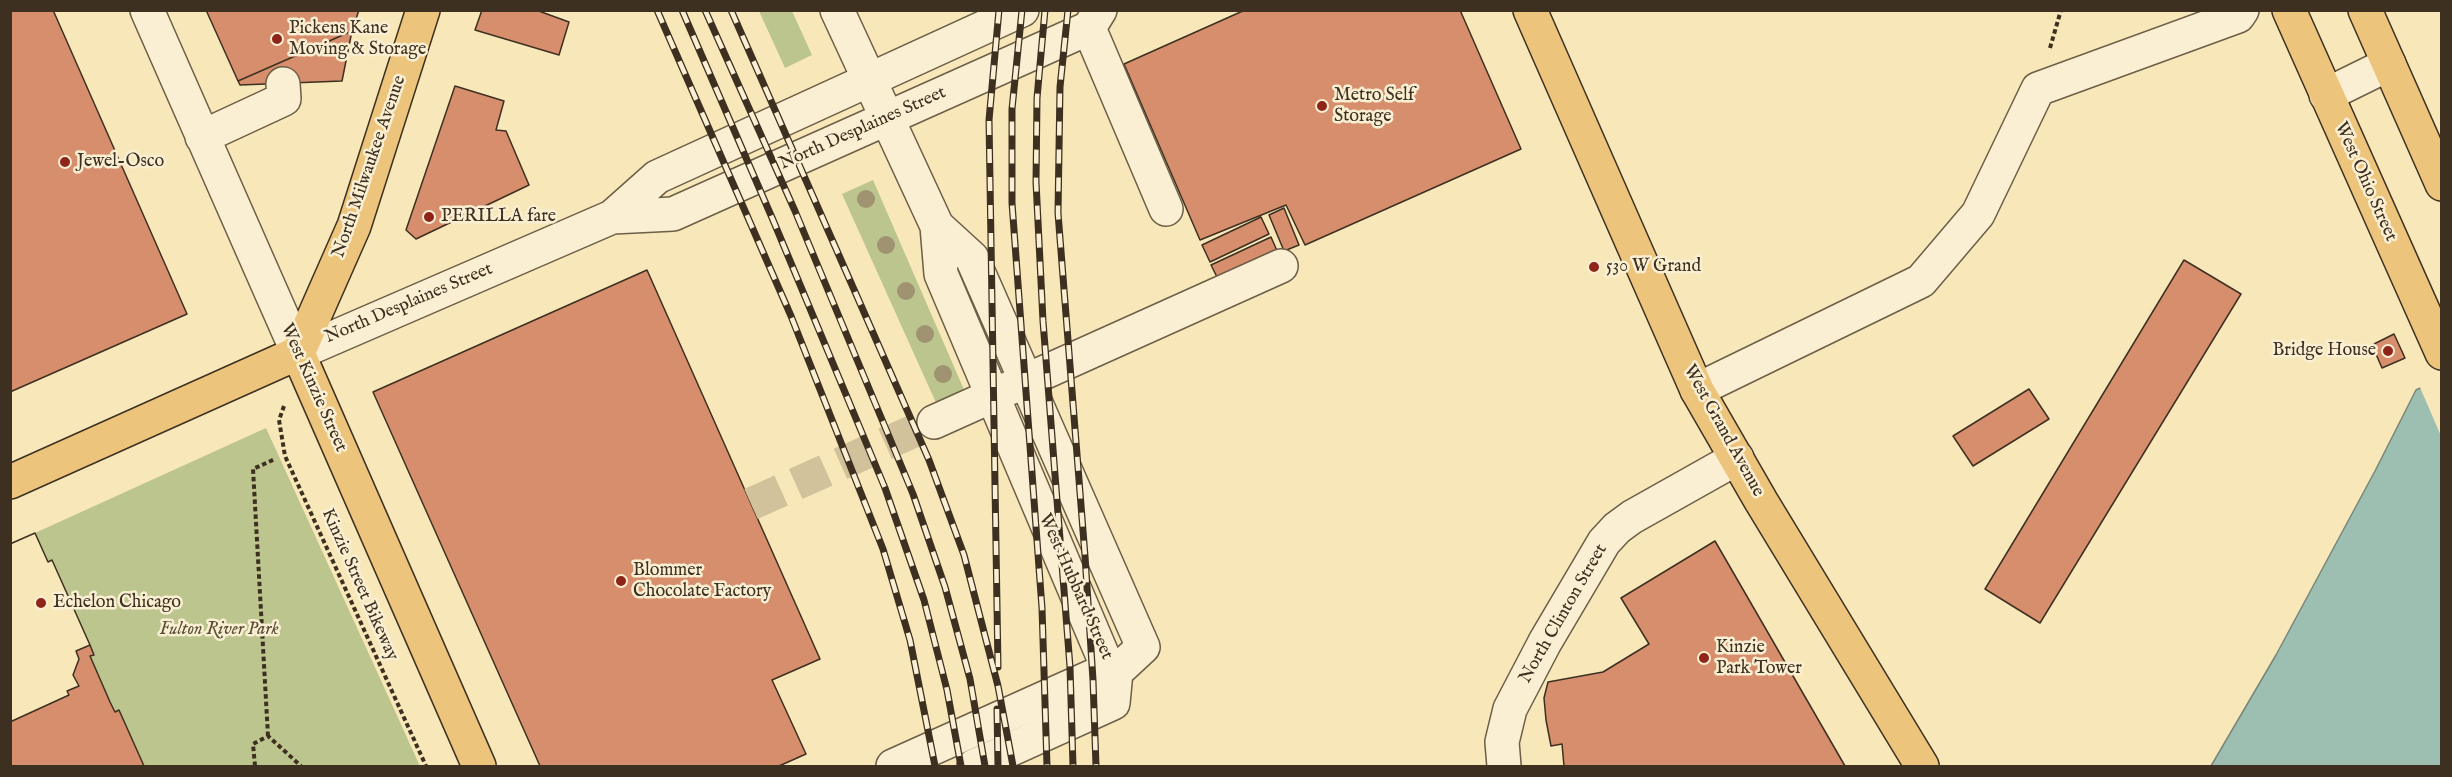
<!DOCTYPE html>
<html>
<head>
<meta charset="utf-8">
<style>
  body { margin:0 }
  #map { position:relative; width:2452px; height:777px; overflow:hidden; background:#f7e7b9; font-family:"IM FELL English",serif }
  canvas { display:block }
  .frame { position:absolute; inset:0; border:12px solid #3d3021; pointer-events:none }
</style>
</head>
<body>
<div id="map">
<canvas width="2452" height="777"></canvas>
<div class="frame"></div>
</div>
<script>
const g = document.querySelector('canvas').getContext('2d');
g.lineJoin = 'round';
function fillPath(path, color) { g.fillStyle = color; g.fill(path, 'evenodd'); }
const poly = rows => new Path2D(rows.map(r => 'M' + r).join(''));
function stroke(path, color, width, dash) { g.strokeStyle = color; g.lineWidth = width; g.lineCap = dash ? 'butt' : 'round'; g.setLineDash(dash || []); g.stroke(path); }
function drawText(font, color, halo, rows, align = 'center') {
  g.font = font + ' "IM FELL English",serif'; g.lineWidth = 5; g.setLineDash([]); g.textBaseline = 'middle'; g.strokeStyle = halo; g.fillStyle = color; for (const [text, x, y, turn = 0] of rows) {
    g.save(); g.translate(x, y); g.rotate((+turn || 0) * Math.PI / 180); g.textAlign = isNaN(turn) ? turn : align; if (halo) g.strokeText(text, 0, 0); g.fillText(text, 0, 0); g.restore();
  }
}
const green = poly([
  [759,11,792,11,812,55,785,68],
  [873,180,965,392,937,405,842,194],
  [266,428,420,766,144,766,119,711,115,712,110,702,90,656,94,654,52,560,48,562,35,533]
]);
const water = poly([
  [2441,378,2441,766,2211,766,2276,655,2375,471,2416,390,2441,378]
]);
const pier = poly([
  [2442,375,2442,436,2441,436,2419,385]
]);
const building = poly([
  [10,10,53,10,187,314,10,392,10,10],
  [206,10,359,10,352,31,238,81,206,10],
  [482,10,536,10,569,22,559,55,475,30,482,10],
  [1245,10,1460,10,1521,149,1305,245,1286,205,1200,240,1124,64,1245,10],
  [352,31,342,81,240,85,238,81,352,31],
  [455,86,504,101,496,130,506,131,529,185,416,239,406,230,455,86],
  [1284,208,1299,245,1284,251,1269,215,1284,208],
  [1261,217,1269,234,1210,262,1202,245,1261,217],
  [1271,237,1278,253,1219,281,1211,265,1271,237],
  [2184,260,2241,294,2040,623,1985,589,2184,260],
  [647,270,820,659,772,680,806,754,779,766,540,766,373,392,647,270],
  [2394,334,2405,358,2382,368,2372,345,2394,334],
  [2029,389,2049,419,1973,466,1953,436,2029,389],
  [35,533,48,562,52,560,90,645,94,655,90,656,110,702,115,712,119,710,144,766,10,766,10,544,35,533],
  [35,533,48,562,52,560,90,645,76,651,79,659,73,675,79,686,67,691,69,695,10,722,10,544,35,533],
  [1715,541,1845,766,1564,766,1562,744,1551,746,1546,720,1544,698,1548,682,1603,672,1649,644,1621,598,1715,541]
]);
const minorTunnel = poly([
  [751,504,934,422]
]);
const path = poly([
  [2050,48,2061,10],
  [284,406,279,420,285,456,426,766],
  [268,736,253,469,275,459],
  [255,766,253,744,268,736,301,766]
]);
const minor = poly([
  [147,10,298,353,612,217,657,177,1022,10],
  [837,10,937,226,941,274,1105,661,1116,672],
  [1089,28,1166,209],
  [2326,95,2389,64],
  [202,137,284,99,283,84],
  [612,217,673,214,1089,28,1100,10],
  [937,226,972,258,1143,647,1116,672],
  [1697,390,1921,281,1978,214,2038,89,2238,16,2242,10],
  [934,422,1281,266],
  [893,766,1100,673,1116,672],
  [974,766,1113,703,1116,672],
  [1504,766,1502,742,1510,709,1545,642,1604,542,1617,528,1632,517,1737,458]
]);
const major = poly([
  [1530,10,1697,390,1761,501,1922,766],
  [298,353,479,766],
  [298,353,354,226,423,10],
  [10,482,298,353]
]);
const highway = poly([
  [2289,10,2442,353],
  [2365,10,2442,184]
]);
const rail = poly([
  [657,10,791,316,883,549,910,640,935,766],
  [682,10,773,220,885,488,924,600,947,690,961,766],
  [705,10,795,211,913,494,945,587,970,679,985,766],
  [731,10,929,460,964,555,998,686,1013,766],
  [1022,10,1012,109,1012,203,1042,608,1047,766],
  [1045,10,1037,98,1036,182,1043,321,1070,667,1073,766],
  [1068,10,1060,87,1058,213,1085,556,1093,680,1096,766],
  [998,667,989,120,999,10],
  [997,709,998,766]
]);
const trees = [
  [866,199],
  [886,245],
  [906,291],
  [925,334],
  [943,374]
];
const markers = [
  [277,39,6,"#8f2418"],
  [1322,106,6,"#8f2418"],
  [65,162,6,"#8f2418"],
  [429,217,6,"#8f2418"],
  [1594,267,6,"#8f2418"],
  [2388,351,6,"#8f2418"],
  [621,581,6,"#8f2418"],
  [41,603,6,"#8f2418"],
  [1704,658,6,"#8f2418"]
];
const poiNames = [
  ["Pickens Kane",289,29],
  ["Moving & Storage",289,50],
  ["Metro Self",1334,96],
  ["Storage",1334,117],
  ["Jewel-Osco",77,162],
  ["PERILLA fare",441,217],
  ["530 W Grand",1606,267],
  ["Bridge House",2376,351,"right"],
  ["Blommer",633,571],
  ["Chocolate Factory",633,592],
  ["Echelon Chicago",53,603],
  ["Kinzie",1716,648],
  ["Park Tower",1716,669]
];
const streetNames = [
  ["North Desplaines Street",863,129,-24],
  ["North Milwaukee Avenue",370,167,-71],
  ["West Ohio Street",2365,182,66],
  ["North Desplaines Street",409,304,-23],
  ["West Kinzie Street",313,388,66],
  ["West Grand Avenue",1723,431,61],
  ["Kinzie Street Bikeway",359,585,66],
  ["West Hubbard Street",1075,587,66],
  ["North Clinton Street",1564,614,-60]
];
const parkNames = [
  ["Fulton River Park",219,630]
];
fillPath(green, '#bdc58f');
fillPath(water, '#9dbfb2');
stroke(water, '#778678', 1.5);
fillPath(pier, '#f7e7b9');
fillPath(building, '#d78e6d');
stroke(building, '#3d3021', 1.5);
stroke(minorTunnel, '#d2c29b', 33, [33, 16]);
stroke(minor, '#6c5e47', 36);
stroke(major, '#3d3021', 36);
stroke(highway, '#3d3021', 36);
stroke(path, '#3d3021', 4, [4.5, 3]);
stroke(minor, '#faefd2', 33);
stroke(major, '#ecc47c', 33);
stroke(highway, '#ecc47c', 33);
stroke(rail, '#3d3021', 7);
stroke(rail, '#faefd2', 4.5, [14]);
g.fillStyle = '#9f9372';
for (const [x, y] of trees) { g.beginPath(); g.arc(x, y, 9, 0, 2 * Math.PI); g.fill(); }
for (const [x, y, r, color] of markers) { const dot = new Path2D(); dot.arc(x, y, r, 0, 2 * Math.PI); g.fillStyle = color; g.fill(dot); stroke(dot, '#faefd2', 2); }
drawText('18px', '#3d3021', '#faefd2', poiNames, 'left');
drawText('18px', '#3d3021', '#faefd2', streetNames);
drawText('italic 18px', '#574e37', '#faefd2', parkNames);
</script>
</body>
</html>
